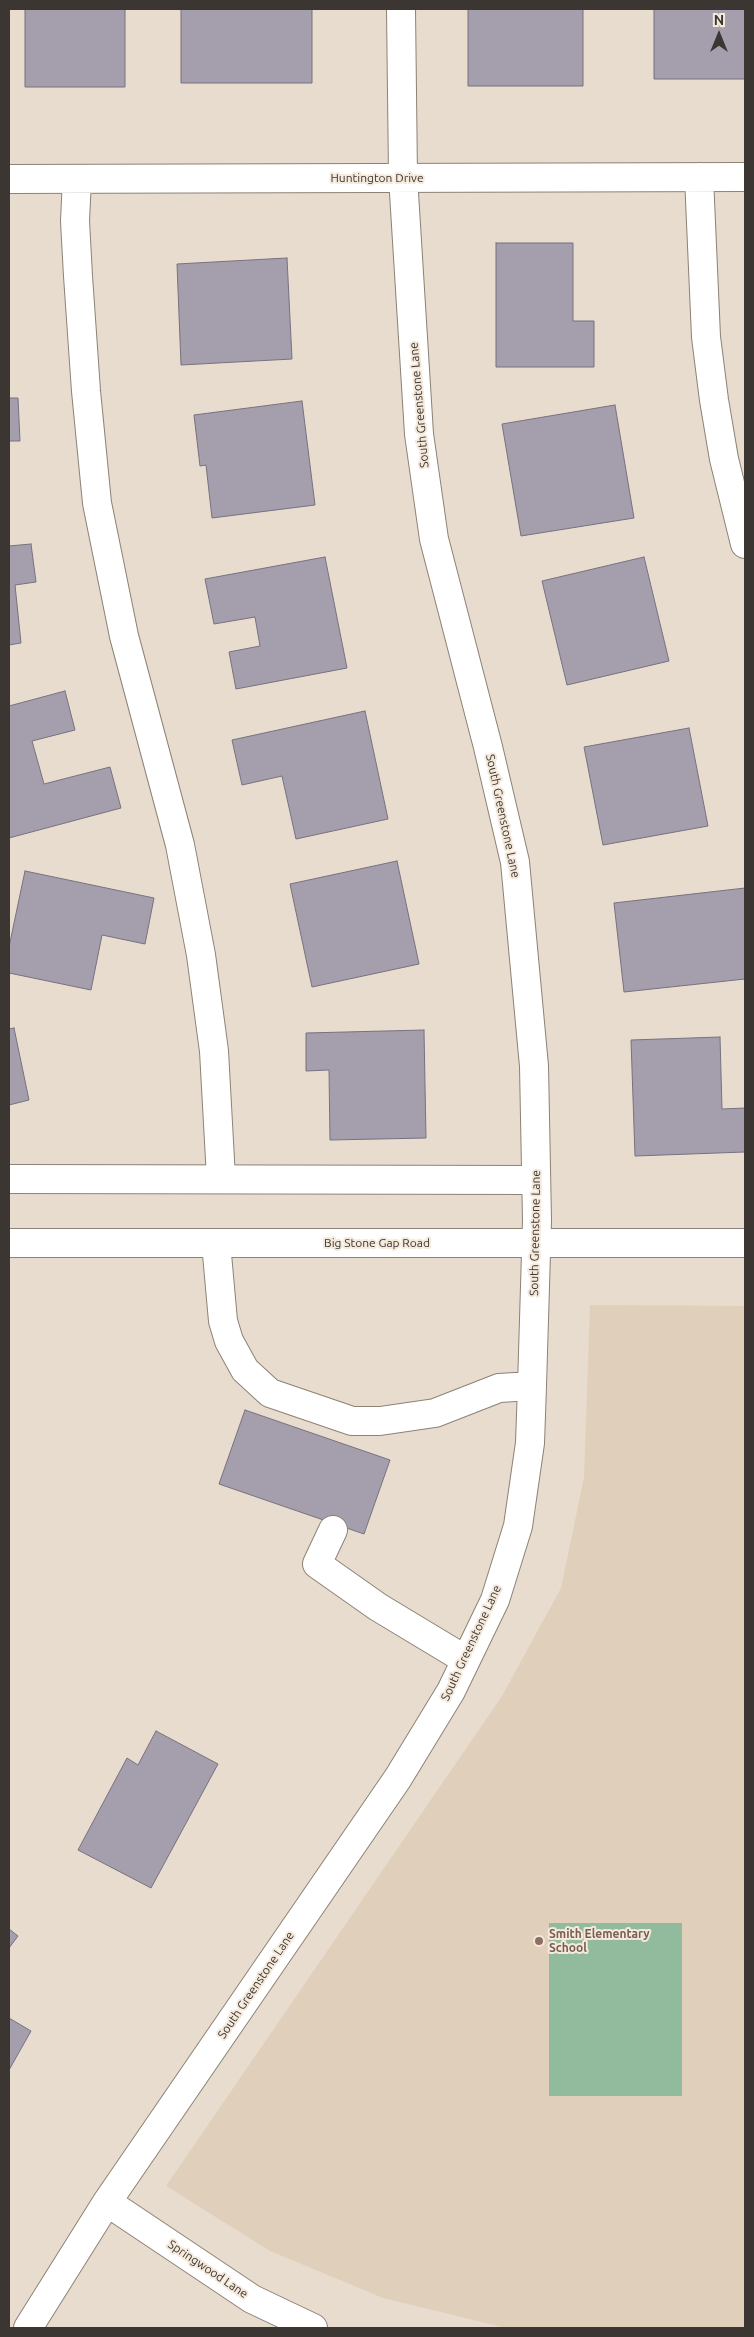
<!DOCTYPE html>
<html>
<head>
<meta charset="utf-8">
<style>
  body { margin:0 }
  #map { position:relative; width:754px; height:2337px; overflow:hidden; background:#e8dcce; font-family:Ubuntu,sans-serif }
  canvas { display:block }
  .frame { position:absolute; inset:0; border:10px solid #3b3631; pointer-events:none }
  .north { position:absolute; left:694px; top:10px; width:50px; height:50px; -webkit-text-stroke:4px #f5e9db; paint-order:stroke; rotate:0deg; font-size:14px; font-weight:700; line-height:20px; text-align:center; color:#3b3631 }
  .north::after { content:''; display:block; margin:auto; width:18px; height:22px; background:#3b3631; clip-path:polygon(50% 0,100% 100%,50% 72%,0 100%) }
</style>
</head>
<body>
<div id="map">
<canvas width="754" height="2337"></canvas>
<div class="frame"></div>
<div class="north">N</div>
</div>
<script>
const g = document.querySelector('canvas').getContext('2d');
g.lineJoin = 'round';
function fillPath(path, color) { g.fillStyle = color; g.fill(path, 'evenodd'); }
const poly = rows => new Path2D(rows.map(r => 'M' + r).join(''));
function stroke(path, color, width, dash) { g.strokeStyle = color; g.lineWidth = width; g.lineCap = dash ? 'butt' : 'round'; g.setLineDash(dash || []); g.stroke(path); }
function drawText(font, color, halo, rows, align = 'center') {
  g.font = font + ' Ubuntu,sans-serif'; g.lineWidth = 4; g.setLineDash([]); g.textBaseline = 'middle'; g.strokeStyle = halo; g.fillStyle = color; for (const [text, x, y, turn = 0] of rows) {
    g.save(); g.translate(x, y); g.rotate((+turn || 0) * Math.PI / 180); g.textAlign = isNaN(turn) ? turn : align; if (halo) g.strokeText(text, 0, 0); g.fillText(text, 0, 0); g.restore();
  }
}
const built = poly([
  [590,1305,745,1306,745,2328,506,2328,383,2298,270,2251,166,2186,502,1696,561,1588,584,1477]
]);
const green = poly([
  [549,1923,682,1923,682,2096,549,2096]
]);
const building = poly([
  [25,9,125,9,125,87,25,87,25,9],
  [181,9,312,9,312,83,181,83,181,9],
  [468,9,583,9,583,86,468,86,468,9],
  [654,9,745,9,745,79,654,79,654,9],
  [496,243,573,243,573,321,594,321,594,367,496,367,496,243],
  [287,258,292,359,181,365,177,264,287,258],
  [9,398,18,398,20,441,9,441,9,398],
  [302,401,315,505,212,518,206,465,200,466,194,415,302,401],
  [615,405,634,518,521,536,502,424,615,405],
  [31,544,36,582,15,585,21,643,9,645,9,546,31,544],
  [325,557,347,668,236,689,229,652,260,646,255,617,214,624,205,579,325,557],
  [644,557,669,661,567,685,542,581,644,557],
  [65,691,75,730,32,741,44,784,110,767,121,808,9,838,9,706,65,691],
  [365,711,388,819,296,839,282,776,242,785,232,740,365,711],
  [689,728,708,826,603,845,584,747,689,728],
  [397,861,419,964,312,987,290,884,397,861],
  [25,871,154,898,145,944,102,935,91,990,9,973,9,947,25,871],
  [745,888,745,979,624,992,614,903,745,888],
  [14,1028,29,1100,9,1105,9,1029,14,1028],
  [424,1030,426,1138,330,1140,329,1070,306,1071,306,1033,424,1030],
  [720,1037,722,1109,745,1108,745,1152,635,1156,631,1040,720,1037],
  [245,1410,390,1460,364,1534,219,1484,245,1410],
  [156,1731,218,1764,151,1888,78,1850,127,1758,138,1765,156,1731],
  [9,1929,18,1936,9,1948,9,1929],
  [9,2018,31,2031,9,2070,9,2018]
]);
const minor = poly([
  [699,177,706,337,714,400,724,459,745,544],
  [9,179,745,177],
  [77,179,75,221,78,276,86,391,97,503,124,636,180,845,201,955,214,1051,221,1178],
  [9,1179,536,1180],
  [9,1243,745,1243],
  [216,1243,223,1321,229,1341,245,1370,270,1393,352,1421,380,1421,435,1413,499,1388,532,1386],
  [333,1530,317,1564,378,1607,466,1660],
  [107,2202,252,2299,313,2328],
  [28,2328,107,2202,398,1778,451,1691,495,1600,518,1526,530,1443,532,1386,537,1220,534,1066,515,862,488,747,434,539,419,434,403,177,401,9]
]);
const markers = [
  [539,1941,5,"#8d6e63"]
];
const streetNames = [
  ["Huntington Drive",377,178],
  ["South Greenstone Lane",419,405,-95],
  ["South Greenstone Lane",503,816,78],
  ["South Greenstone Lane",535,1233,-89],
  ["Big Stone Gap Road",377,1243],
  ["South Greenstone Lane",471,1643,-65],
  ["South Greenstone Lane",256,1985,-56],
  ["Springwood Lane",208,2269,34]
];
const educationNames = [
  ["Smith Elementary",549,1934],
  ["School",549,1948]
];
fillPath(built, '#e0d0bb');
fillPath(green, '#92bb9e');
fillPath(building, '#a59ead');
stroke(building, '#77717f', 1);
stroke(minor, '#8c8275', 30);
stroke(minor, '#fff', 28);
for (const [x, y, r, color] of markers) { const dot = new Path2D(); dot.arc(x, y, r, 0, 2 * Math.PI); g.fillStyle = color; g.fill(dot); stroke(dot, '#f5e9db', 2); }
drawText('12px', '#3b3631', '#f5e9db', streetNames);
drawText('bold 12px', '#785e54', '#f5e9db', educationNames, 'left');
</script>
</body>
</html>
